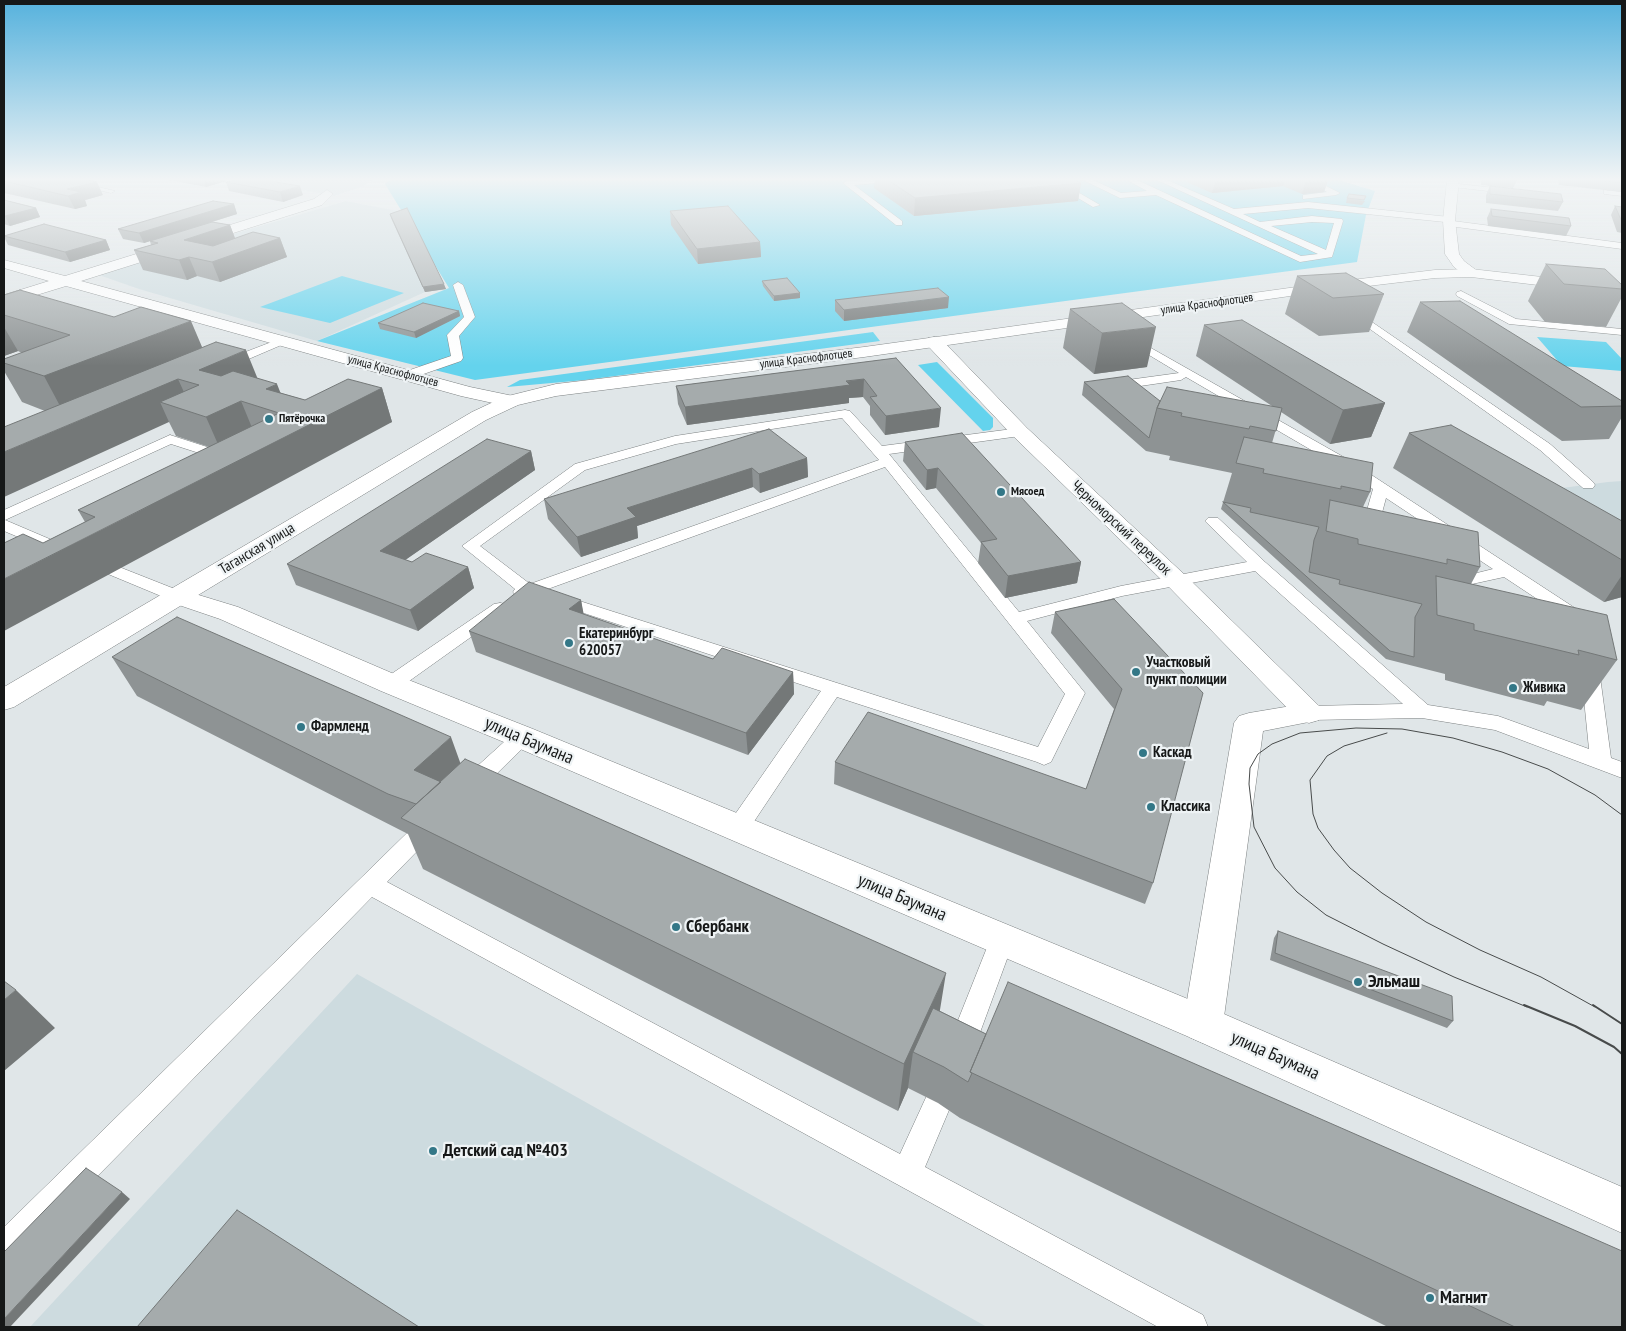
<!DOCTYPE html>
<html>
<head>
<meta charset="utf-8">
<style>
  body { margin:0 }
  #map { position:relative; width:1626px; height:1331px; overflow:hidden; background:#e0e6e8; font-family:"PT Sans Narrow",sans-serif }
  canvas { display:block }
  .frame { position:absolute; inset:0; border:5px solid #161818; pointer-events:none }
</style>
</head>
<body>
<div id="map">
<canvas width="1626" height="1331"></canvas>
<div class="frame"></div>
</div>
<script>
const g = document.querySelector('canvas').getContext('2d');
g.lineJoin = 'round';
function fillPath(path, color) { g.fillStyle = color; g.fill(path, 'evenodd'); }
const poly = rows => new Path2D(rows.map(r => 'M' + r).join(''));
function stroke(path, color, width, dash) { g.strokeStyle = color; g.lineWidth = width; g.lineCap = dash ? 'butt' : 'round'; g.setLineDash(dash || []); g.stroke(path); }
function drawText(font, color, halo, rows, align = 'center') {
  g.font = font + ' "PT Sans Narrow",sans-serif'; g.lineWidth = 4.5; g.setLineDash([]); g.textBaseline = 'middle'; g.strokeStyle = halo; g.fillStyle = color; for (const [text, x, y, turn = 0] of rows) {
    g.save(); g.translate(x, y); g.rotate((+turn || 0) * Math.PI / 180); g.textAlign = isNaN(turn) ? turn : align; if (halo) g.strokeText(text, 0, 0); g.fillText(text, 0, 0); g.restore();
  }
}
const built = poly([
  [249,180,372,180,362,187,334,196],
  [346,201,408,213,392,219,425,292,317,341,139,289,96,274],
  [1622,481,1622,541,1562,488,1608,482],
  [357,974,987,1327,30,1327]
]);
const green = poly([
  [390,180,1339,180,1375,191,1366,215,1357,262,475,380,317,341,449,288,385,184],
  [342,276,404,293,330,323,260,307],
  [873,332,880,341,585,380,507,387,520,380],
  [1537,337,1606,342,1622,359,1622,371,1562,366],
  [937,362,993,418,993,427,990,430,983,431,918,365]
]);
const service = poly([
  [55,180,69,180,115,191,111,193,55,180],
  [861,180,893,180,889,182,854,185,902,221,902,225,896,225,843,183,847,181,861,180],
  [1048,180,1057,180,1100,205,1093,207,1048,180],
  [1083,180,1093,180,1121,193,1147,191,1127,180,1137,180,1301,256,1318,254,1157,180,1167,180,1234,209,1308,202,1449,217,1452,218,1453,221,1622,243,1622,249,1449,226,1445,222,1308,208,1243,214,1260,222,1312,216,1342,219,1343,221,1332,257,1300,262,1156,195,1120,198,1083,180],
  [1312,222,1334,223,1326,250,1271,226,1312,222],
  [1304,180,1314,180,1340,193,1336,195,1303,199,1303,195,1327,192,1304,180],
  [1450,183,1514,190,1518,192,1514,194,1453,187,1449,185,1450,183],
  [1604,190,1622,192,1622,196,1604,194,1604,190],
  [458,282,463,285,475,317,459,336,463,358,461,361,412,378,404,378,402,375,404,372,451,356,447,335,464,317,453,285,458,282],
  [1461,291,1516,319,1622,329,1622,335,1509,324,1457,296,1456,294,1457,292,1461,291],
  [1350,307,1550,444,1593,482,1595,485,1593,488,1583,488,1540,450,1346,312,1345,310,1346,308,1350,307],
  [1128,335,1347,459,1584,614,1587,618,1584,622,1578,623,1572,622,1504,577,1472,584,1444,575,1442,571,1444,567,1450,566,1473,574,1493,569,1386,498,1376,535,1374,538,1368,540,1362,538,1360,535,1373,489,1337,465,1186,377,1181,380,1113,390,1109,389,1107,386,1113,382,1179,373,1124,340,1122,338,1128,335],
  [282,338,286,339,288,341,286,343,230,367,226,368,220,364,222,361,282,338],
  [845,410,850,411,882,446,1020,428,1025,429,1027,432,1025,435,1020,436,889,454,1019,612,1121,586,1247,562,1205,521,1208,518,1218,518,1265,562,1428,705,1498,716,1589,749,1581,669,1583,665,1590,663,1597,665,1599,669,1611,758,1622,762,1622,778,1495,730,1422,718,1309,720,1302,718,1299,713,1302,708,1309,706,1403,704,1255,571,1122,596,1027,621,1085,693,1051,762,1044,765,1037,762,837,697,745,835,737,838,729,835,726,829,729,823,821,691,529,595,522,597,516,596,513,592,515,589,462,546,575,464,675,436,845,410],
  [842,418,879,460,530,584,480,546,585,470,676,444,842,418],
  [885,467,1065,694,1038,747,545,590,885,467],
  [170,435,232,455,234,458,227,462,171,444,5,520,73,549,75,552,73,555,61,555,4,531,4,510,170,435],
  [114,565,185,593,188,597,185,601,179,602,173,601,108,574,106,570,108,566,114,565],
  [500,603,506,604,509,608,506,612,398,689,391,690,384,689,381,684,384,679,494,604,500,603],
  [522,730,529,732,532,737,529,742,478,792,470,794,462,792,459,786,462,780,515,732,522,730],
  [417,828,425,831,428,837,425,843,387,882,900,1154,928,1093,938,1089,948,1093,952,1103,925,1167,1203,1315,1208,1327,1158,1327,372,897,15,1260,4,1265,4,1227,409,831,417,828],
  [1002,929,1011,932,1014,940,971,1057,961,1061,951,1057,947,1048,990,940,993,932,1002,929]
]);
const pedestrian = poly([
  [1309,703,1319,706,1324,713,1319,720,1263,731,1223,1024,1217,1037,1203,1043,1189,1037,1183,1024,1234,723,1239,716,1249,713,1309,703]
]);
const minor = poly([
  [1447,180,1459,180,1455,220,1459,254,1464,261,1476,270,1478,273,1476,276,1466,276,1454,267,1445,254,1443,220,1447,180],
  [327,190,333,194,322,205,81,281,470,387,518,397,520,401,518,405,511,407,461,396,66,286,4,305,4,295,49,281,4,268,4,260,65,276,314,199,327,190],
  [934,337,940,338,1027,428,1186,576,1319,706,1324,713,1319,720,1309,723,1299,720,1168,586,1013,436,928,346,926,342,928,338,934,337],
  [179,589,238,607,401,677,533,729,1217,1011,1622,1187,1622,1233,1189,1037,511,745,381,691,220,619,170,602,166,597,170,592,179,589]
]);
const secondary = poly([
  [1471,269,1622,286,1622,295,1471,277,1435,278,1318,292,864,357,556,396,518,405,486,420,14,707,4,710,4,687,472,412,504,397,556,384,864,347,1318,284,1435,270,1471,269]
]);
const tramFar1 = poly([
  [1387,733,1344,746,1327,756,1310,780,1313,814,1318,828,1334,850,1350,868,1382,893,1426,922,1480,950,1541,977,1595,1007],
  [1527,1007,1454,977,1383,944,1326,915,1297,892,1275,868,1254,827,1249,784,1250,768,1258,754,1272,744,1300,733,1356,728,1402,729,1453,738,1502,752,1548,769,1595,795,1622,815]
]);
const tram = poly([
  [1524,1005,1575,1026,1614,1047,1622,1054],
  [1593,1005,1622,1024]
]);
const wall = poly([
  [4,180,103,195,85,200,87,206,75,209,4,193],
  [169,180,226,180,226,181,206,187],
  [875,180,1074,180,1081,183,1078,201,914,216,874,188],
  [1188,180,1328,180,1324,192,1302,194,1283,186,1212,193,1187,182],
  [1481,180,1517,180,1513,188,1481,185],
  [1558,180,1622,180,1622,192,1559,185],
  [226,182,303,195,283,202,229,191],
  [1490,186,1563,202,1558,211,1486,203,1486,195],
  [1347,198,1365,201,1362,205,1346,203],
  [4,200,36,208,40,217,10,226,4,224],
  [234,204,237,214,212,222,230,225,235,238,280,238,287,257,220,282,197,276,187,280,143,270,134,250,151,245,150,241,144,243,123,239,118,229],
  [1615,206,1622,207,1622,233,1617,232,1611,215],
  [1491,209,1571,226,1566,236,1488,226,1487,218],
  [670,211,760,242,761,257,698,264,671,225],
  [390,214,446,289,425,292,391,218],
  [4,235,106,240,110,250,70,262,8,245,4,237],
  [1546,264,1622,285,1622,297,1606,327,1545,322,1528,301],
  [1297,276,1384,294,1369,332,1319,336,1285,314],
  [762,281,800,293,800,298,774,301,763,286],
  [4,295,202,347,257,378,281,393,305,400,382,388,392,422,43,543,85,522,78,510,209,447,176,436,169,422,45,411,22,402,4,371,4,359,22,353,18,351,4,356],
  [835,300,948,308,844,321,835,311],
  [1420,302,1622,401,1622,417,1609,439,1562,441,1407,332],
  [1070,309,1147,367,1094,374,1063,348],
  [459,311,460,316,416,338,380,329,378,323],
  [1204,325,1385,403,1371,437,1330,444,1281,412,1272,443,1370,492,1363,507,1480,567,1471,584,1617,660,1581,710,1547,701,1544,706,1445,680,1445,674,1386,659,1221,509,1232,473,1169,460,1170,456,1146,451,1082,395,1084,382,1160,401,1272,406,1196,356],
  [896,358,939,427,885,435,870,415,870,406,863,397,849,398,849,403,687,425,678,404,676,386],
  [1409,433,1622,521,1622,597,1604,602,1393,468],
  [905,442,1081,562,1077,583,1005,598,978,563,981,543,936,488,926,490,903,461],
  [531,451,535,470,405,560,412,562,468,567,474,588,418,631,296,585,287,564],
  [807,458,808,477,760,493,753,487,637,526,638,538,581,557,548,519,544,499],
  [1114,599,1153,883,1145,904,834,784,835,762,1086,789,1114,709,1051,633,1055,612],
  [581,600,583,614,713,659,793,672,794,694,748,755,476,652,469,631],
  [112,657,460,764,940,1011,986,1034,1622,1327,1388,1327,960,1118,938,1103,908,1088,898,1111,423,869,408,834,137,696],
  [1278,931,1453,1021,1447,1028,1270,960,1274,938]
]);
const shadedWall = poly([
  [204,180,226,180,226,181,206,187],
  [1216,180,1285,180,1283,186,1212,193],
  [1306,180,1328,180,1324,192,1302,194],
  [97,182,103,195,85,200,87,206,75,209,68,196,67,189],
  [1081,183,1078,201,914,216,915,198],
  [300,186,303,195,283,202,280,192],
  [234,204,237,214,144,243,139,233],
  [36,208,40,217,10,226,5,216],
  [230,225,237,244,196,258,184,240],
  [280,238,287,257,220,282,212,262],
  [106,240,110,250,70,262,65,252],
  [760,242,761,257,698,264,697,249],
  [189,257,197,276,187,280,179,260],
  [444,284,446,289,425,292,423,287],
  [800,293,800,298,774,301,774,296],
  [949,297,948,308,844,321,844,310],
  [459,311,460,316,416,338,414,332],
  [191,321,208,361,67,419,44,376],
  [4,327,18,351,4,356],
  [1156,327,1147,367,1094,374,1102,333],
  [246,350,259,382,213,402,199,370],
  [178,379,193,412,160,402,169,422,4,497,4,452],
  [864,379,863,397,849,398,849,403,687,425,685,407],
  [277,384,290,417,266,389],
  [382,388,392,422,4,631,4,579],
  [241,401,255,435,221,451,206,417],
  [1385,403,1371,437,1330,444,1343,410],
  [941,408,939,427,885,435,886,416],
  [531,451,535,470,388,572,380,551],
  [807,458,808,477,760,493,759,474],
  [752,468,753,487,637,526,638,538,581,557,577,537,627,508],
  [938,468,936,488,926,490,927,470],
  [1081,562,1077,583,1005,598,1008,576],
  [468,567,474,588,418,631,410,610],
  [1622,575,1622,597,1604,602],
  [581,600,585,621,569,609],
  [793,672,794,694,748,755,746,733],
  [451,737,465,776,467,826,414,770],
  [946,973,938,1022,913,1052,908,1088,898,1111,904,1064],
  [16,990,55,1028,4,1071,4,1000],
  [122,1192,130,1199,10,1327,4,1327,4,1319]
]);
const building = poly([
  [4,180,86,180,97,182,67,189,81,192,68,196,4,181,4,180],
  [235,180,263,180,300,186,280,192,226,182,235,180],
  [888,180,1074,180,1081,183,915,198,888,180],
  [1595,180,1622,180,1622,183,1595,180],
  [1490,186,1561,194,1563,202,1490,194,1490,186],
  [1349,194,1366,196,1364,200,1347,198,1349,194],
  [4,200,36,208,5,216,4,216,4,200],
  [213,201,234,204,139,233,118,229,213,201],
  [728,206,760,242,697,249,670,211,728,206],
  [1615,206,1622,207,1622,222,1615,206],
  [407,208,444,284,423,287,390,214,407,208],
  [1491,209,1569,218,1571,226,1492,216,1491,209],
  [212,222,230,225,184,240,213,246,253,232,280,238,212,262,189,257,179,260,134,250,158,243,150,241,212,222],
  [44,224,106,240,65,252,4,236,44,224],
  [1546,264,1605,269,1622,285,1622,289,1564,284,1546,264],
  [1346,273,1384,294,1333,298,1297,276,1346,273],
  [787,278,800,293,774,296,762,281,787,278],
  [938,288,949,297,844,310,835,300,938,288],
  [20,290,114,317,141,307,191,321,44,376,4,363,4,359,70,335,4,315,4,295,20,290],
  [1460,301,1622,401,1622,406,1581,407,1420,302,1460,301],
  [423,303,459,311,414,332,378,323,423,303],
  [1122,303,1156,327,1102,333,1070,309,1122,303],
  [1242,320,1385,403,1343,410,1204,325,1242,320],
  [216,342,246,350,199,370,221,376,233,371,277,384,266,389,305,400,348,379,382,388,4,579,4,543,23,534,43,543,95,517,78,510,279,413,241,401,206,417,160,402,199,385,178,379,4,452,4,427,216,342],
  [896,358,941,408,886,416,870,397,877,396,864,379,846,381,850,385,685,407,676,386,896,358],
  [1128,376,1160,401,1157,408,1149,438,1084,382,1128,376],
  [1167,387,1282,408,1276,431,1250,426,1249,429,1181,416,1182,413,1157,408,1167,387],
  [1451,425,1622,521,1622,560,1409,433,1451,425],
  [769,429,807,458,759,474,752,468,627,508,636,517,577,537,544,499,769,429],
  [962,433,1081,562,1008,576,981,542,997,539,938,468,927,470,905,442,962,433],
  [1244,437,1373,463,1370,492,1341,486,1341,489,1263,473,1264,469,1236,463,1244,437],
  [487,439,531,451,380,551,412,562,426,553,468,567,410,610,287,564,487,439],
  [1330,500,1478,532,1480,567,1447,559,1447,564,1358,544,1358,539,1326,531,1330,500],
  [1223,502,1251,508,1250,512,1319,527,1314,540,1309,572,1340,580,1339,584,1422,604,1415,617,1414,657,1390,651,1223,502],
  [1436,576,1607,615,1617,660,1578,650,1579,655,1474,630,1474,624,1437,615,1436,576],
  [529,582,581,600,569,609,713,659,722,648,793,672,746,733,469,631,529,582],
  [1114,599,1203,693,1153,883,835,762,868,712,1086,789,1122,689,1055,612,1114,599],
  [177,617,451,737,414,770,441,782,416,804,388,794,112,657,177,617],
  [465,759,946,973,904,1064,401,818,465,759],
  [1278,931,1452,996,1453,1021,1275,953,1278,931],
  [4,981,16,990,4,1000,4,981],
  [1008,982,1622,1251,1622,1327,1515,1327,970,1072,1008,982],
  [933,1008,986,1034,970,1072,972,1073,968,1082,944,1067,913,1052,933,1008],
  [86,1168,122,1192,4,1319,4,1252,86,1168],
  [237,1210,419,1327,137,1327,237,1210]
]);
const markers = [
  [269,419,5,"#337787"],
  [1001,492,5,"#337787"],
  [569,643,5,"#337787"],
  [1136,672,5,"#337787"],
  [1513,688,5,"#337787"],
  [301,727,5,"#337787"],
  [1143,753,5,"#337787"],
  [1151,807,5,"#337787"],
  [676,927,5,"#337787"],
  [1358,982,5,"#337787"],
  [433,1151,5,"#337787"],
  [1430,1298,5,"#337787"]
];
const farStreetnames = [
  ["улица Краснофлотцев",1207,304,-8],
  ["улица Краснофлотцев",806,359,-7],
  ["улица Краснофлотцев",393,371,15]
];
const farPoinames = [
  ["Пятёрочка",279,419],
  ["Мясоед",1011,492]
];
const streetNames = [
  ["Черноморский переулок",1121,528,43],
  ["Таганская улица",257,549,-31]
];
const poiNames = [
  ["Екатеринбург",579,634],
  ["620057",579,651],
  ["Участковый",1146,663],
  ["пункт полиции",1146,680],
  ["Живика",1523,688],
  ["Фармленд",311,727],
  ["Каскад",1153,753],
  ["Классика",1161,807]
];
const nearStreetnames = [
  ["улица Баумана",529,741,23],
  ["улица Баумана",902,898,23],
  ["улица Баумана",1275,1056,24]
];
const nearPoinames = [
  ["Сбербанк",686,927],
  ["Эльмаш",1368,982],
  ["Детский сад №403",443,1151],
  ["Магнит",1440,1298]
];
fillPath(built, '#cddbdf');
fillPath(green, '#64d3ed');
stroke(service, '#7c8182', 1);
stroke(pedestrian, '#7c8182', 1);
stroke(minor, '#7c8182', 1);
stroke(secondary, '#7c8182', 1);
fillPath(service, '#fff');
fillPath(pedestrian, '#fff');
fillPath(minor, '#fff');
fillPath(secondary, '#fff');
stroke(tramFar1, '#484b4b', 1);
stroke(tram, '#484b4b', 2);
fillPath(wall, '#8e9394');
fillPath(shadedWall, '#747878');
fillPath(building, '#a5abac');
stroke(building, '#747878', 1);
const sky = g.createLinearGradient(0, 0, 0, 366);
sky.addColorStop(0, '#56b2dd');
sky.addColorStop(0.49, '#f1f4f5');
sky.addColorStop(1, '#f1f4f500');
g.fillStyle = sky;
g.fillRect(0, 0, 1626, 366);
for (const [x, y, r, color] of markers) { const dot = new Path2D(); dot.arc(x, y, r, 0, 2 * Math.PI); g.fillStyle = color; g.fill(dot); stroke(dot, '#eef3f5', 2); }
drawText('12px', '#161818', '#eef3f5', farStreetnames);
drawText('bold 12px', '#161818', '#eef3f5', farPoinames, 'left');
drawText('15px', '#161818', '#eef3f5', streetNames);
drawText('bold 15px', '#161818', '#eef3f5', poiNames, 'left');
drawText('18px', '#161818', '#eef3f5', nearStreetnames);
drawText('bold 18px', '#161818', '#eef3f5', nearPoinames, 'left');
</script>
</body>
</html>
